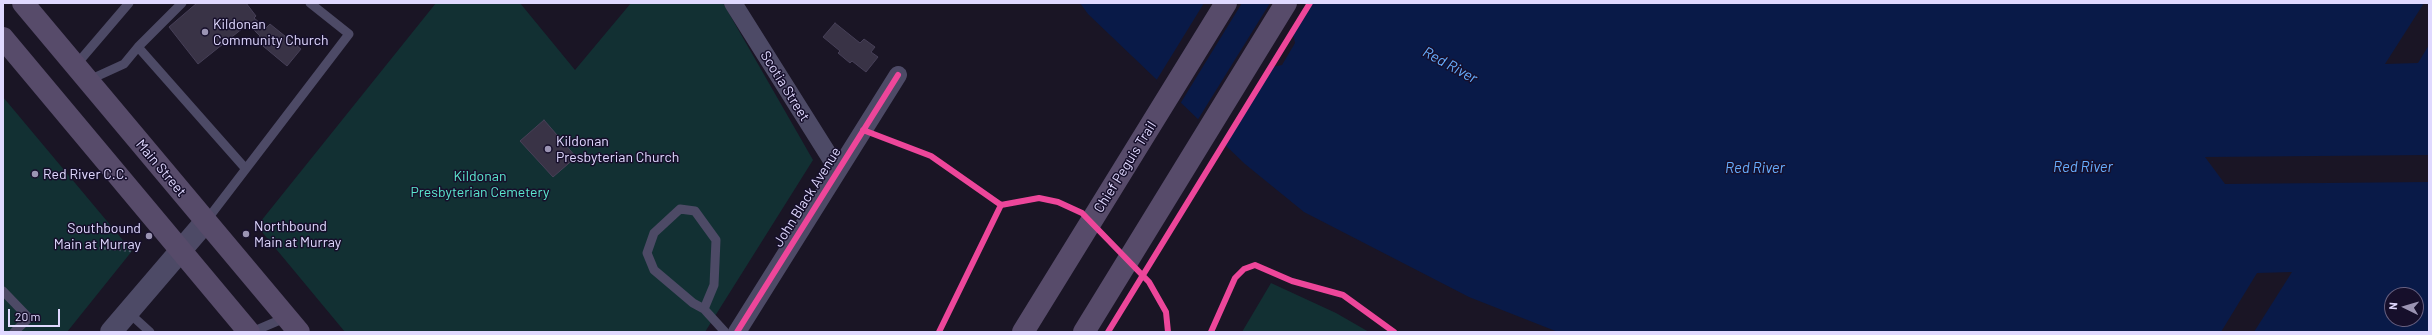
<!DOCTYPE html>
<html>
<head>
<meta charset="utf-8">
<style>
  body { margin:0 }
  #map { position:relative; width:2432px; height:335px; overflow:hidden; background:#1a1525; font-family:Barlow,sans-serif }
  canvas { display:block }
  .frame { position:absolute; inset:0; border:4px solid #e0d9ff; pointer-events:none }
  .north { position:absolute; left:2384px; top:287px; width:40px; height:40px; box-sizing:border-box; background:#160f2b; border:1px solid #676080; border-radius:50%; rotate:275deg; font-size:11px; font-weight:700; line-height:16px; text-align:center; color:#e0d9ff }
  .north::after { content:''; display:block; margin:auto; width:14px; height:18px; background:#9b94b3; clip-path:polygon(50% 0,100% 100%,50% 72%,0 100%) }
  .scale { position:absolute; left:8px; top:309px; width:52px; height:18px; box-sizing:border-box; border:2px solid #e0d9ff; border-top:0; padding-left:5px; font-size:12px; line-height:14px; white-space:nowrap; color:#e0d9ff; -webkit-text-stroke:3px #160f2b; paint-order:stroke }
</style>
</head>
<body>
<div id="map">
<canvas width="2432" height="335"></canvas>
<div class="frame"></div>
<div class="north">N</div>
<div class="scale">20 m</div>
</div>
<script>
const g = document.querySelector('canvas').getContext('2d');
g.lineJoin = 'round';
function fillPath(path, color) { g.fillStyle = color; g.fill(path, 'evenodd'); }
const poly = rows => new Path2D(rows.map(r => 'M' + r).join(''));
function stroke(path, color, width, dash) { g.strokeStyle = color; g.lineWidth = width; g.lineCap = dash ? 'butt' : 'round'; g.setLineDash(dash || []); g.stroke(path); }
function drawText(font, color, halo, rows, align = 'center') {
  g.font = font + ' Barlow,sans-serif'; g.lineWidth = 3; g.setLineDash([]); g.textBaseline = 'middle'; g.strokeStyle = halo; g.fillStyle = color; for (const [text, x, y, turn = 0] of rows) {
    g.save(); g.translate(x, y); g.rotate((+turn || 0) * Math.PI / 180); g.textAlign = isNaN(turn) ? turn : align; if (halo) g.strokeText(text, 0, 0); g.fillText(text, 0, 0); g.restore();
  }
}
const green = poly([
  [436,3,520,3,575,70,631,3,723,3,813,160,705,332,345,332,257,226],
  [3,97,132,251,67,332,3,332],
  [1271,283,1336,313,1369,332,1242,332]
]);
const water = poly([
  [1080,3,2429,3,2429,332,1558,332,1469,297,1304,212,1245,164,1088,14],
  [2392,295,2416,295,2416,319,2392,319]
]);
const pier = poly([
  [1204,3,1242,3,1180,104,1156,81],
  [1270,3,1312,3,1293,34,1295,43,1282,65,1273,67,1224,147,1197,121],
  [2424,3,2429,3,2429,45,2418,63,2385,64],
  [2429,155,2429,182,2225,184,2205,157],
  [2292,272,2254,332,2221,332,2257,273]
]);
const building = poly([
  [197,3,246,3,256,16,254,18,266,28,270,24,301,49,287,66,257,41,260,36,248,24,198,64,169,27,197,3],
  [835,23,860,43,864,39,875,47,871,52,878,57,866,72,852,61,850,63,838,53,840,51,823,37,835,23],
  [544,120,576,157,553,177,520,141,544,120]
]);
const path = poly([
  [99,248,132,251]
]);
const service = poly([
  [138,47,182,3],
  [76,65,129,3],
  [89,80,124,64,138,47,245,168],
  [206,221,349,34,310,3],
  [3,291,29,318,14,332],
  [704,309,714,285,716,240,695,211,680,209,654,233,647,253,654,270,693,303,704,309,725,332],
  [128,312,150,332],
  [252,332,287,317]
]);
const minor = poly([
  [733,3,838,170],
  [737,332,898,75]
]);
const tertiary = poly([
  [111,332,206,221]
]);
const primary = poly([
  [23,3,299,332],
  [3,38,249,332],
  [1023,332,1226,3],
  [1084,332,1286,3]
]);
const cycleway = poly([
  [863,130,931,156,1001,205],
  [1001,205,1039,198,1058,202,1082,213,1149,282,1166,312,1168,332],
  [737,332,898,75],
  [939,332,1001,205],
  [1108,332,1310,3],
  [1211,332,1235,278,1244,269,1255,265,1292,281,1343,295,1394,332]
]);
const markers = [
  [205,32,4,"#9b94b3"],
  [548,149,4,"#9b94b3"],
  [35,174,4,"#9b94b3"],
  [246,234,4,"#9b94b3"],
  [149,236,4,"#9b94b3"]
];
const poiNames = [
  ["Kildonan",213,24],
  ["Community Church",213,40],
  ["Kildonan",556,141],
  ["Presbyterian Church",556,157],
  ["Red River C.C.",43,174],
  ["Northbound",254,226],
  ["Main at Murray",254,242],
  ["Southbound",141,228,"right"],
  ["Main at Murray",141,244,"right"]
];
const streetNames = [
  ["Scotia Street",785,86,58],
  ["Chief Peguis Trail",1125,167,-58],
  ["Main Street",161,168,50],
  ["John Black Avenue",807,197,-58]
];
const parkNames = [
  ["Kildonan",480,176],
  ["Presbyterian Cemetery",480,192]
];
const waterNames = [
  ["Red River",1450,65,29],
  ["Red River",2083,167],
  ["Red River",1755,168]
];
fillPath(green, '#123033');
fillPath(water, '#091a48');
fillPath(pier, '#1a1525');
fillPath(building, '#393346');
stroke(building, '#474058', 1);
stroke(path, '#485566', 2.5, [2, 3]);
stroke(service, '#4d4a66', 9);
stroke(minor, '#4d4a66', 18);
stroke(tertiary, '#4d4a66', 22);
stroke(primary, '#574b6a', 22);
stroke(cycleway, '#ed469a', 6);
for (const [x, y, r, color] of markers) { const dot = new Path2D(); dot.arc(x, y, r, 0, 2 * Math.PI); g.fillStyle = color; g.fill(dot); stroke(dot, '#160f2b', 1.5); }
drawText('14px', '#e0d9ff', '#160f2b', poiNames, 'left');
drawText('14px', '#e0d9ff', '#160f2b', streetNames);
drawText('14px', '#5be8cf', '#160f2b', parkNames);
drawText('italic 15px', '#67aeff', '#160f2b', waterNames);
</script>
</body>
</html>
